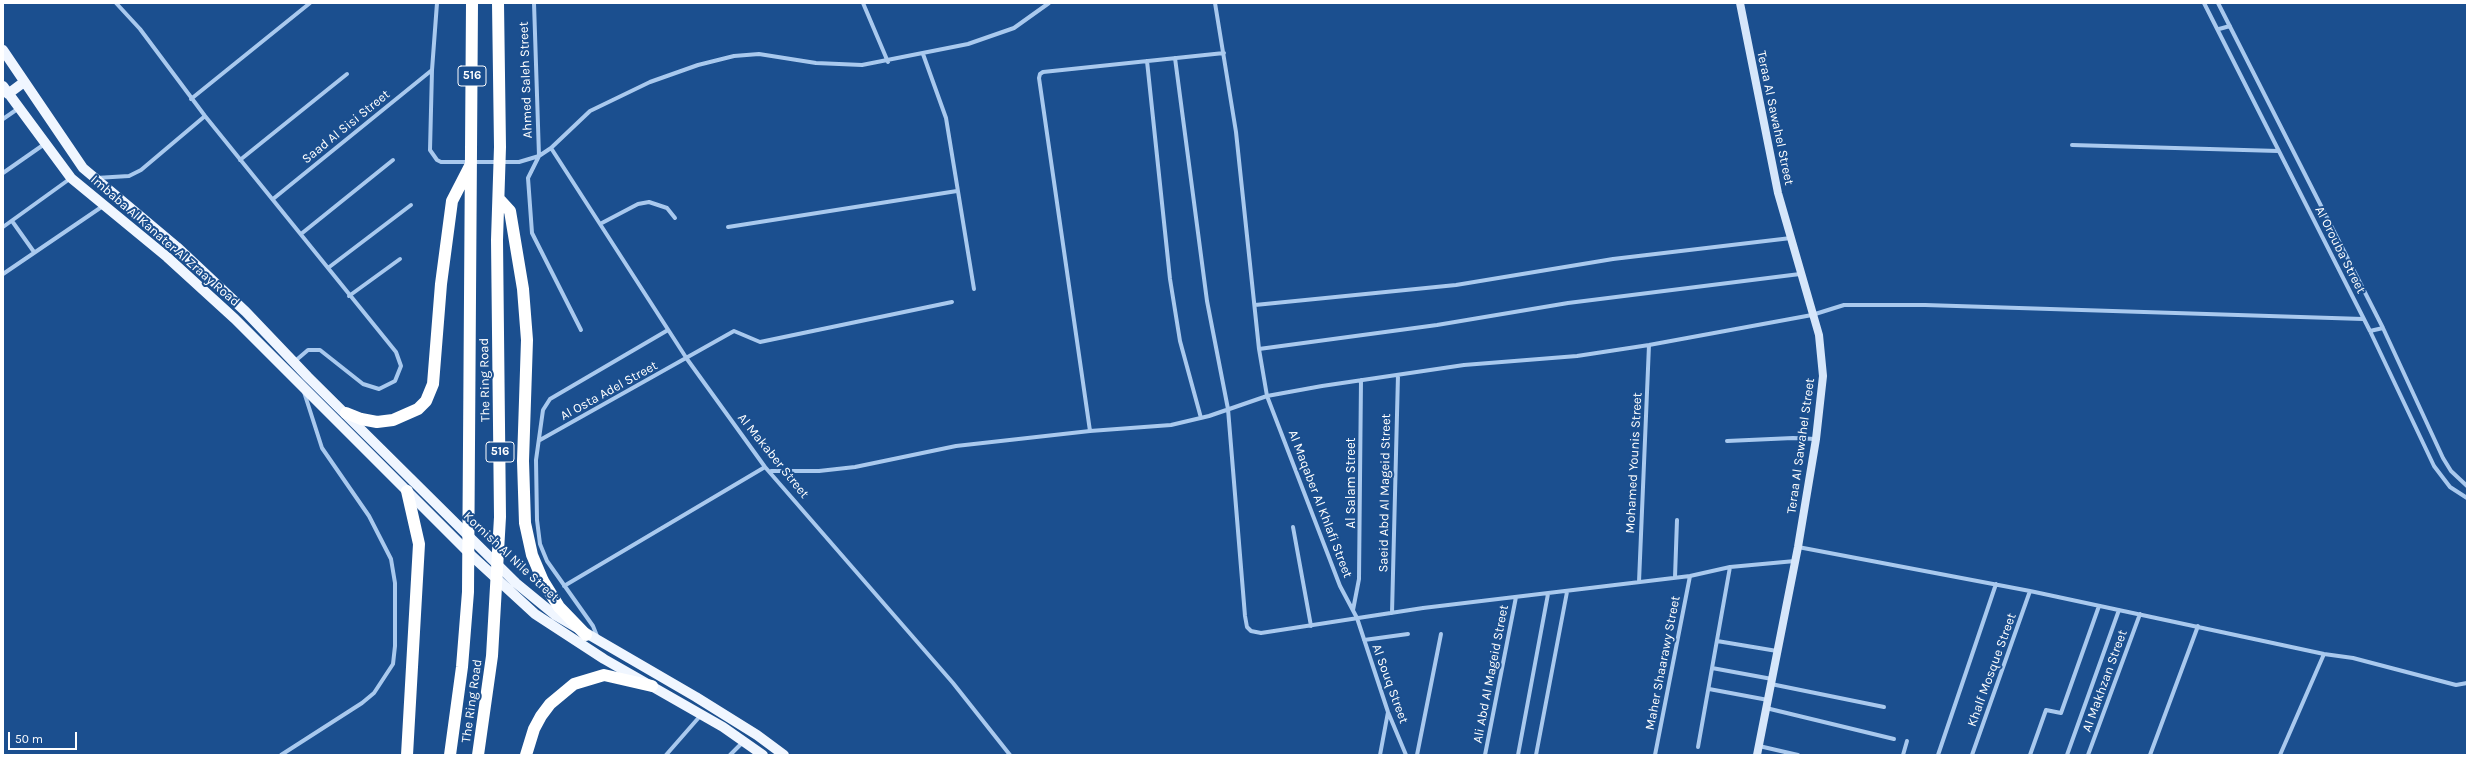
<!DOCTYPE html>
<html>
<head>
<meta charset="utf-8">
<style>
  body { margin:0 }
  #map { position:relative; width:2470px; height:758px; overflow:hidden; background:#1b4f8f; font-family:Karla,sans-serif }
  canvas { display:block }
  .frame { position:absolute; inset:0; border:4px solid #fff; pointer-events:none }
  .scale { position:absolute; left:8px; top:732px; width:69px; height:18px; box-sizing:border-box; border:2px solid #fff; border-top:0; padding-left:5px; font-size:12px; line-height:14px; white-space:nowrap; color:#fff; -webkit-text-stroke:3px #1b4f8f; paint-order:stroke }
</style>
</head>
<body>
<div id="map">
<canvas width="2470" height="758"></canvas>
<div class="frame"></div>
<div class="scale">50 m</div>
</div>
<script>
const g = document.querySelector('canvas').getContext('2d');
g.lineJoin = 'round';
const poly = rows => new Path2D(rows.map(r => 'M' + r).join(''));
function stroke(path, color, width, dash) { g.strokeStyle = color; g.lineWidth = width; g.lineCap = dash ? 'butt' : 'round'; g.setLineDash(dash || []); g.stroke(path); }
function drawText(font, color, halo, rows, align = 'center') {
  g.font = font + ' Karla,sans-serif'; g.lineWidth = 4; g.setLineDash([]); g.textBaseline = 'middle'; g.strokeStyle = halo; g.fillStyle = color; for (const [text, x, y, turn = 0] of rows) {
    g.save(); g.translate(x, y); g.rotate((+turn || 0) * Math.PI / 180); g.textAlign = isNaN(turn) ? turn : align; if (halo) g.strokeText(text, 0, 0); g.fillText(text, 0, 0); g.restore();
  }
}
const street = poly([
  [116,3,140,29,205,116,396,352,401,366,395,381,379,389,363,384,320,350,308,350,294,362],
  [437,3,432,70,430,150,437,160,441,162,519,162,539,156,534,3],
  [863,3,888,62],
  [1215,3,1236,132,1259,349,1267,396,1340,586,1357,618,1388,712,1406,755],
  [2204,3,2370,331,2434,466,2450,487,2467,498],
  [2218,3,2383,328,2443,458,2451,471,2467,486],
  [2219,29,2230,26],
  [923,54,946,118,974,289],
  [1175,58,1207,301,1228,409,1245,616,1247,627,1251,631,1261,633,1423,608,1690,576,1730,567,1795,561],
  [1147,61,1170,279,1180,341,1201,418],
  [191,99,310,3],
  [3,119,19,108],
  [2072,145,2278,151],
  [551,148,687,359,765,467,953,683,1010,755],
  [240,160,347,74],
  [3,173,46,143],
  [96,178,129,176,141,170,205,116],
  [273,199,432,70],
  [12,221,34,252],
  [600,224,638,204,649,202,667,208,675,218],
  [3,227,71,178],
  [728,227,957,191],
  [301,234,393,160],
  [328,268,411,205],
  [3,274,103,206],
  [349,296,400,259],
  [1255,305,1456,285,1613,259,1791,238],
  [581,330,532,233,528,178,539,156,551,148,590,111,650,82,698,65,734,56,759,54,816,63,862,65,968,44,1014,28,1049,3],
  [2370,331,2383,328],
  [1259,349,1437,325,1568,303,1800,274],
  [1090,431,1039,78,1040,74,1043,72,1224,53],
  [540,440,734,331,760,342,952,302],
  [1727,441,1793,438,1816,439],
  [771,471,819,471,855,467,956,446,1090,431,1171,425,1209,416,1267,396,1322,386,1464,365,1577,356,1649,345,1812,315,1844,305,1925,305,2363,319],
  [1293,527,1311,626],
  [1798,547,2030,591,2324,654,2353,658,2456,685,2467,683],
  [1675,577,1677,520],
  [1639,582,1649,345],
  [564,586,765,467],
  [1353,610,1359,579,1361,380],
  [1392,613,1398,375],
  [597,636,593,626,547,561,540,544,537,520,536,460,543,410,550,399,668,330],
  [1364,640,1408,634],
  [1717,641,1777,651],
  [1712,668,1772,679],
  [1771,684,1884,707],
  [1709,689,1768,700],
  [1766,708,1894,739],
  [1759,746,1798,755],
  [1698,747,1730,567],
  [281,755,362,703,374,693,393,664,395,646,395,583,391,559,369,516,322,448,304,392],
  [666,755,701,715],
  [730,755,744,741],
  [1380,755,1388,712],
  [1417,755,1441,634],
  [1485,755,1516,597],
  [1518,755,1548,594],
  [1536,755,1567,592],
  [1655,755,1690,576],
  [1903,755,1907,741],
  [1938,755,1996,584],
  [1972,755,2030,591],
  [2030,755,2046,710,2061,713,2099,606],
  [2067,755,2119,610],
  [2088,755,2140,614],
  [2150,755,2198,626],
  [2280,755,2324,654]
]);
const secondary = poly([
  [1740,3,1778,193,1819,335,1823,376,1816,439,1798,547,1757,755]
]);
const primary = poly([
  [3,50,83,168,177,247,246,312,308,377,516,583,555,615,696,697,757,735,784,755],
  [3,86,71,178,167,257,235,319,473,557,535,614,604,659,723,727,763,755],
  [8,94,24,82]
]);
const highway = poly([
  [499,199,510,211,523,289,527,340,523,461,525,523,532,555,543,581,559,607,586,635],
  [346,413,361,419,377,422,393,420,418,409,426,401,433,384,441,284,452,201,470,166],
  [407,755,419,544,407,491],
  [450,755,462,667,468,592,472,3],
  [478,755,492,656,500,517,497,240,500,147,498,3],
  [526,755,534,729,541,716,550,704,574,684,604,675,652,686]
]);
const shields = [
  [472,76,28],
  [500,452,28]
];
const shieldNames = [
  ["516",472,76],
  ["516",500,452]
];
const streetNames = [
  ["Ahmed Saleh Street",526,80,-92],
  ["Teraa Al Sawahel Street",1775,118,78],
  ["Saad Al Sisi Street",346,127,-39],
  ["Imbaba Al Kanater Al Zraay Road",165,241,41],
  ["Al Orouba Street",2340,250,63],
  ["The Ring Road",485,380,-91],
  ["Al Osta Adel Street",609,391,-29],
  ["Teraa Al Sawahel Street",1801,446,-82],
  ["Al Makaber Street",773,456,51],
  ["Mohamed Younis Street",1634,463,-87],
  ["Al Salam Street",1351,483,-90],
  ["Saeid Abd Al Mageid Street",1385,493,-89],
  ["Al Maqaber Al Khlafi Street",1320,504,69],
  ["Kornish Al Nile Street",511,557,43],
  ["Maher Shaarawy Street",1663,663,-79],
  ["Khalf Mosque Street",1992,670,-70],
  ["Ali Abd Al Mageid Street",1491,674,-79],
  ["Al Makhzan Street",2105,681,-70],
  ["Al Souq Street",1390,684,70],
  ["The Ring Road",472,701,-82]
];
stroke(street, '#a9c9ee', 4);
stroke(secondary, '#d6e6fa', 8);
stroke(primary, '#f0f6ff', 10);
stroke(highway, '#fff', 12);
for (const [x, y, w] of shields) { const box = new Path2D(); box.roundRect(x - w / 2, y - 10, w, 20, 3); g.fillStyle = '#1b4f8f'; g.fill(box); stroke(box, '#fff', 1); }
drawText('bold 12px', '#fff', null, shieldNames);
drawText('13px', '#fff', '#1b4f8f', streetNames);
</script>
</body>
</html>
